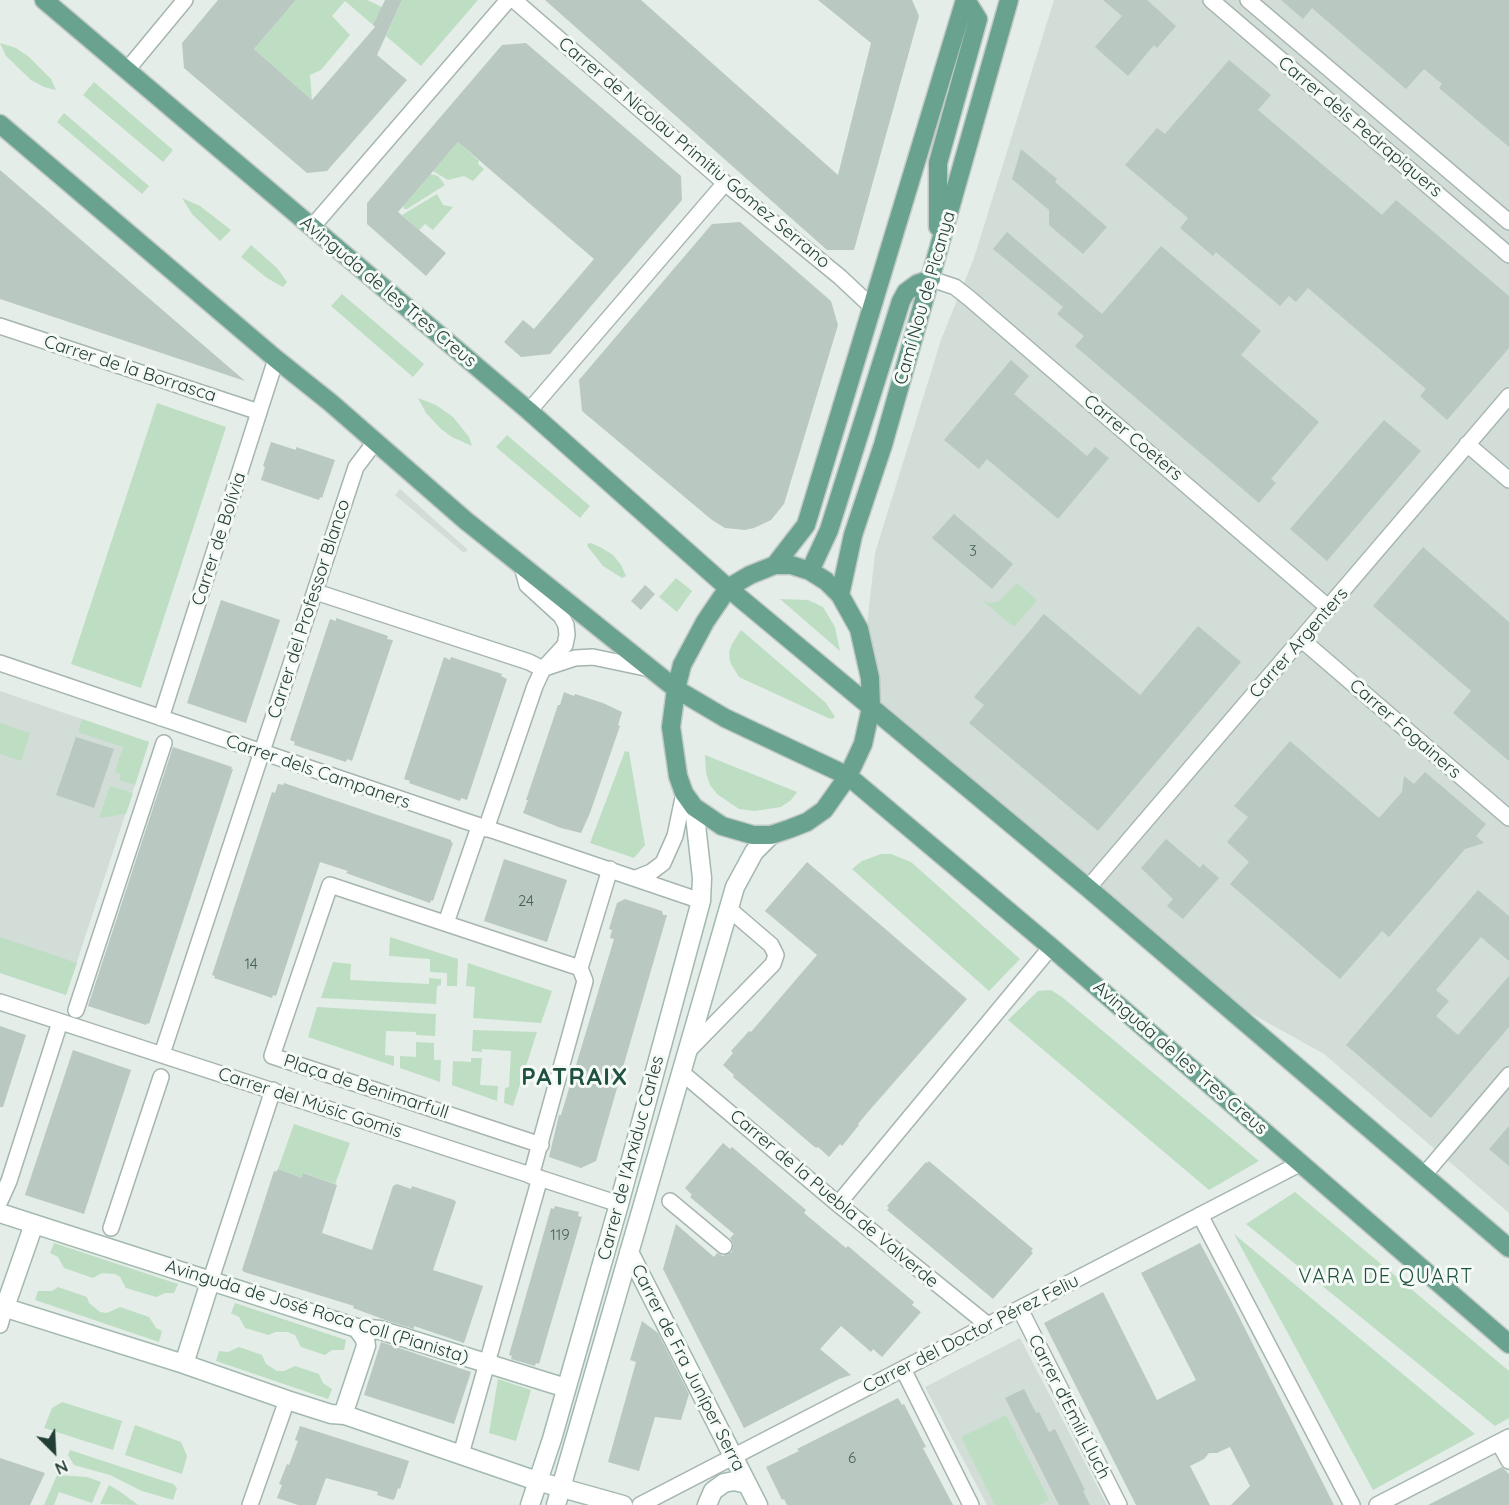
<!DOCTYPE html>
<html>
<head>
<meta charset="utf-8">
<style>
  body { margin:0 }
  #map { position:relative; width:1509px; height:1505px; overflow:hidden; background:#e4ede8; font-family:Quicksand,sans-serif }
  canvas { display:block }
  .north { position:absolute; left:24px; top:1421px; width:60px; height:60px; -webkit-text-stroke:4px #f5faf7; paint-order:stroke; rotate:156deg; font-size:16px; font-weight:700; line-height:24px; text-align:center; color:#233f35 }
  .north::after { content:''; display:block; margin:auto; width:21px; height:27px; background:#233f35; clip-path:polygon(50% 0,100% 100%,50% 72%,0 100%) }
</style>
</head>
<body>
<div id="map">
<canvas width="1509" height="1505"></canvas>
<div class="north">N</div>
</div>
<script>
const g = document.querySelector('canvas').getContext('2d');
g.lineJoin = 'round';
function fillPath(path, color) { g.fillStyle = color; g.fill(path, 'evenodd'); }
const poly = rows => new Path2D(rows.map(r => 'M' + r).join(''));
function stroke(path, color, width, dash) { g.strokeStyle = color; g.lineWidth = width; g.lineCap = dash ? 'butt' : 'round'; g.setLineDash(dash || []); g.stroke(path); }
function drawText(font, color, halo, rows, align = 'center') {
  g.font = font + ' Quicksand,sans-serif'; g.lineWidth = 6; g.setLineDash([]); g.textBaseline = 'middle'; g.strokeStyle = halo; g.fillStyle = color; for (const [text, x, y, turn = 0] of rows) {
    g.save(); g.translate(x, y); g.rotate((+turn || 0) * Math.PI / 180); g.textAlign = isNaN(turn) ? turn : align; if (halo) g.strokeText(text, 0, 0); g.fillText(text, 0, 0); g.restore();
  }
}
const built = poly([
  [1054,0,1509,0,1509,1213,1324,1054,1164,965,878,709,866,635,875,553,941,340,974,258],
  [400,489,468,550,464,553,395,495],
  [0,691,149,742,66,995,0,973],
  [1020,1338,1107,1505,987,1505,925,1387]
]);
const green = poly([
  [296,0,367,0,382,7,373,25,345,1,332,16,350,35,321,70,310,75,312,100,254,49],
  [402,0,478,0,421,66,386,36],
  [0,43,16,48,29,57,51,79,56,90,44,87,31,80,6,56],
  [94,82,173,150,163,162,83,95],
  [64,113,149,186,142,194,57,122],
  [458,142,479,161,478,164,484,169,473,181,464,176,448,180,433,171],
  [430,174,438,176,445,185,407,209,404,209,403,206],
  [437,194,443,205,453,207,433,230,425,224,419,230,402,215],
  [182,198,200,206,231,230,220,241,192,214],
  [251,245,277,268,287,282,283,287,267,278,241,257],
  [342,294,424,364,413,377,331,306],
  [418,398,436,405,453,417,469,437,472,446,452,437,441,429,426,413],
  [157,403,226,427,141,688,71,664],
  [507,435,590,506,580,518,496,447],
  [591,543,602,548,613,555,621,565,626,576,622,578,603,566,588,547,587,544],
  [676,578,692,591,677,612,659,597],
  [1017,583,1037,600,1014,627,982,600,989,603,998,602],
  [780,599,808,600,823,607,835,627,840,651],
  [741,630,826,703,835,717,832,719,828,718,739,677,730,662,729,652,732,644],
  [82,719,149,742,135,785,119,780,121,775,115,772,123,747,78,732],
  [0,723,30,733,21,761,0,754],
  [625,751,629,752,645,845,634,858,590,843],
  [705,755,797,792,791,800,781,807,755,811,739,809,717,794,710,785,706,773],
  [110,786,133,793,126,814,99,818],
  [881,854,891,854,911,862,1020,959,989,991,852,869,862,861],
  [0,937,77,963,66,995,0,973],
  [390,937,458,959,457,986,447,986,447,973,430,972,430,959,389,956],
  [333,962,351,964,350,980,429,984,429,978,441,979,441,985,437,986,436,1004,321,998],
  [468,963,552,991,541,1023,473,1018,475,987,466,986],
  [1051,990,1062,997,1259,1161,1209,1190,1008,1020,1038,991],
  [317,1007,436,1014,435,1036,416,1035,416,1032,386,1031,385,1055,394,1056,394,1066,308,1037],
  [473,1030,537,1032,513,1106,504,1103,505,1088,509,1087,511,1051,482,1049,482,1052,472,1051],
  [416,1042,434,1043,434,1060,441,1060,440,1082,400,1068,400,1056,416,1057],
  [471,1058,482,1058,480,1085,498,1086,497,1101,452,1085,453,1061,471,1062],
  [294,1124,350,1143,335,1184,304,1173,302,1178,278,1169],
  [1295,1192,1509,1371,1509,1418,1495,1426,1246,1224],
  [1234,1234,1475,1434,1373,1490],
  [54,1243,178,1284,174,1293,165,1293,156,1297,126,1288,120,1277,115,1274,102,1273,93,1278,64,1268,58,1257,50,1253],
  [58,1287,87,1297,89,1303,100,1312,107,1313,120,1307,149,1317,156,1328,162,1331,159,1342,35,1300,38,1291,52,1291],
  [235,1303,346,1340,344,1350,332,1350,325,1355,301,1347,295,1335,288,1332,275,1332,269,1335,245,1328,239,1317,231,1313],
  [239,1347,262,1355,266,1364,277,1371,284,1371,295,1366,319,1374,323,1383,332,1389,328,1399,216,1361,219,1351,228,1352],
  [498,1379,531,1390,516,1441,489,1433],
  [62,1402,122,1421,113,1450,44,1428,52,1408],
  [1006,1415,1049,1500,1039,1505,995,1505,961,1437],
  [135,1425,181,1442,187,1456,182,1474,125,1455],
  [70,1450,173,1484,177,1488,173,1500,142,1491,110,1475,74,1465,68,1455],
  [57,1475,87,1477,101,1482,92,1503,59,1492,54,1505,44,1505],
  [109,1485,122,1493,138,1505,100,1504]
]);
const building = poly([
  [218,0,296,0,254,49,312,100,375,27,373,25,385,0,402,0,377,55,407,80,327,171,307,173,184,68,182,43],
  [545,0,641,0,838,175,871,43,818,0,912,0,919,16,854,250,827,250],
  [1103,0,1147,0,1176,26,1157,48,1154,45,1128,76,1095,47,1122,16],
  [1281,0,1509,0,1509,147,1439,88,1442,84,1424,69,1406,89,1312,8,1303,19],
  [526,43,681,176,682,200,550,354,521,357,504,342,523,320,534,329,594,259,458,142,398,212,446,253,426,276,367,224,367,203,502,45],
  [1229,60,1271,95,1258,110,1382,215,1396,200,1509,296,1509,348,1447,420,1420,396,1426,389,1308,288,1296,302,1289,296,1280,306,1216,252,1213,256,1180,228,1188,218,1125,165,1157,128,1165,134],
  [1021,149,1057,179,1055,182,1107,227,1083,254,1049,225,1049,210,1012,179],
  [0,170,245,381,0,299],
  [740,222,831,301,838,325,784,504,771,520,754,528,745,530,725,528,712,520,582,411,579,380,712,224],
  [1007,232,1102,314,1161,246,1261,331,1241,355,1319,422,1271,479,1276,483,1259,503,1075,346,1084,336,1057,314,1063,307,993,249],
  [1011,360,1029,376,1014,394,1087,456,1095,447,1109,458,1058,519,987,459,979,469,944,440],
  [1384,420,1421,451,1327,561,1290,529],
  [271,442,296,450,296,447,335,460,322,498,320,497,319,500,261,480,265,467,263,466],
  [954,514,1013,564,992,589,932,538],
  [1423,547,1509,622,1509,761,1453,713,1471,691,1373,606],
  [645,585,655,594,641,610,631,601],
  [221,600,280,620,246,723,187,703],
  [1044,614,1140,695,1198,626,1241,662,1098,831,969,723,984,705,974,697],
  [336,618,388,636,387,639,393,640,352,761,347,759,346,762,294,745,295,742,290,740,330,619,336,621],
  [444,657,450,660,451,657,502,674,501,676,507,679,467,800,461,798,460,801,409,783,410,781,404,779],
  [564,692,574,696,575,694,603,703,622,712,618,725,620,726,590,813,581,833,561,828,523,813,528,800,526,800,558,705,560,705],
  [76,737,114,749,94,808,56,795],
  [1290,741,1379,818,1402,792,1404,776,1414,784,1425,772,1486,824,1476,836,1484,843,1465,849,1389,937,1382,931,1340,979,1230,884,1249,862,1227,842,1248,817,1234,806],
  [173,747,232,767,231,769,233,769,149,1024,147,1023,146,1025,88,1006],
  [284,783,451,840,451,842,453,843,433,901,431,900,430,903,346,873,348,871,320,862,276,996,273,995,272,998,214,978,215,976,212,975,272,792,275,793,278,784,283,785],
  [1166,839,1200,868,1203,864,1219,878,1183,919,1167,906,1173,899,1141,868],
  [504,859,567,880,547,942,484,921],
  [807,862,967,999,868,1112,858,1124,859,1125,842,1146,840,1144,829,1157,818,1147,816,1148,811,1144,733,1077,734,1075,723,1065,733,1053,731,1051,749,1031,751,1032,817,955,765,911],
  [1478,890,1509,916,1509,961,1481,937,1436,990,1449,1001,1436,1016,1458,1035,1509,976,1509,1027,1431,1118,1346,1045],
  [625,899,662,911,663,915,667,915,596,1161,581,1168,549,1157,559,1115,561,1115,614,939,610,938,612,930,609,929,617,903],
  [0,1026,26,1035,3,1107,0,1107],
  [73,1050,131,1070,84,1214,25,1195],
  [1509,1126,1509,1166,1489,1149],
  [723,1143,730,1149,732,1147,806,1210,804,1213,846,1248,848,1246,862,1258,914,1302,912,1305,921,1312,882,1357,873,1349,871,1352,841,1326,820,1349,851,1375,839,1379,744,1428,663,1269,676,1224,714,1257,717,1253,723,1256,732,1252,733,1243,730,1238,734,1234,690,1197,692,1195,685,1188],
  [929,1161,1033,1249,1031,1251,1033,1253,993,1299,887,1210,889,1208,887,1206,926,1162,927,1163],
  [278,1169,302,1178,303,1173,337,1185,322,1233,372,1250,393,1186,397,1184,411,1189,412,1186,454,1200,456,1202,433,1270,483,1286,464,1343,414,1326,414,1329,388,1321,353,1308,354,1306,244,1272,242,1270,274,1171,276,1172],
  [555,1206,579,1212,578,1216,582,1217,539,1364,536,1363,535,1366,511,1359,512,1356,509,1355,551,1208,554,1209],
  [1200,1243,1231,1301,1334,1505,1231,1505,1250,1486,1230,1447,1217,1453,1209,1453,1204,1459,1190,1466,1210,1505,1136,1505,1044,1323,1103,1292,1157,1400,1196,1380,1141,1273],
  [642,1321,658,1333,689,1394,681,1420,655,1417,639,1471,608,1462,636,1362,630,1360],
  [381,1342,471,1372,454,1424,364,1395],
  [1024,1389,1036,1413,1039,1412,1049,1432,1055,1429,1085,1490,1083,1491,1090,1505,1059,1505,1005,1398],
  [898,1398,902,1405,904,1404,926,1447,923,1448,953,1505,787,1505,784,1499,782,1500,766,1467,799,1451,797,1449],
  [300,1426,409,1461,400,1489,398,1488,395,1498,393,1500,377,1495,378,1492,326,1478,316,1505,298,1505,277,1498,282,1485,279,1484,287,1464,289,1465,298,1441,295,1440],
  [0,1458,45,1473,30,1505,0,1505],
  [1502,1467,1509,1474,1509,1505,1428,1505]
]);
const street = poly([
  [514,0,725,183,840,277,872,307],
  [1211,0,1509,255],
  [1248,0,1509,222],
  [127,70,185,0],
  [312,227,508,0],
  [931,279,955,287,969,298,1329,608],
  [0,326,259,412],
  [529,411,725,183],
  [1467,444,1509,480],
  [316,592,529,662,543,669],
  [1302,640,1509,818],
  [0,663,701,901],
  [545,668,575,658,593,657,650,669],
  [161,718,276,359],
  [486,829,535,686,543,669,565,645,567,635,566,625,561,616,527,585,522,566],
  [636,878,651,872,663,863,675,836,684,793],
  [1088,888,1509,396],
  [446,923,479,827],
  [0,1002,619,1204],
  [76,1010,164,743],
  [687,1052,773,964,776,955,771,945,729,909],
  [162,1054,356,467,375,442],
  [681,1072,838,1204,988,1325],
  [541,1145,272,1056,330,885,580,968],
  [1424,1175,1509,1075],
  [531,1176,585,981,580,968,610,869],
  [0,1201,9,1181,60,1022],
  [670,1201,724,1246],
  [838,1204,1051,947],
  [1200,1215,1352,1505],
  [111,1228,161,1077],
  [210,1282,273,1090],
  [1020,1309,1119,1505],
  [0,1325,5,1307],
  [903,1369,971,1505],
  [1499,1443,1509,1461],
  [461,1454,540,1178],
  [250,1505,287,1400],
  [640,1505,1301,1163],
  [1377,1505,1509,1437]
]);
const secondary = poly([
  [0,1213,357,1328,380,1330,566,1388],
  [629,1252,758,1505],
  [0,1306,184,1364,287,1400,331,1414,345,1415,537,1481,623,1505],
  [5,1307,34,1224],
  [184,1364,210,1282],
  [343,1415,366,1346,365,1339,357,1328],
  [530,1505,552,1439,619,1204,701,901,702,878,694,807],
  [556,1505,735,887,754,852,771,835],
  [707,1505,713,1491,724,1483,734,1481,747,1484]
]);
const primary = poly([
  [44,0,529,411,728,588,1088,888,1509,1248],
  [0,124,276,359,331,403,465,520,676,689,725,718,848,776,1051,947,1509,1344],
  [938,227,938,163,978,19,966,0],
  [775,565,791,565,810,571,826,581,840,595,859,629,870,678,871,708,863,744,848,776,824,810,807,822,789,829,771,835,753,835,722,826,694,807,684,793,678,776,671,727,676,689,682,665,705,622,728,588,750,575,775,565],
  [775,565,806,525,965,0],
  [810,571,829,530,901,301,906,292,917,284,931,279],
  [840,595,853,535,883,445,1009,0]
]);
const numberNames = [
  ["3",973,551],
  ["24",526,901],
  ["14",251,964],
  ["119",560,1235],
  ["6",852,1458]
];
const streetNames = [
  ["Carrer dels Pedrapiquers",1360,127,40],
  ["Carrer de Nicolau Primitiu Gómez Serrano",694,153,40],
  ["Avinguda de les Tres Creus",388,292,40],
  ["Camí Nou de Picanya",925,298,-74],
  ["Carrer de la Borrasca",130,369,18],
  ["Carrer Coeters",1133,438,40],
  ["Carrer de Bolívia",219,539,-72],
  ["Carrer del Professor Blanco",309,609,-72],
  ["Carrer Argenters",1299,643,-49],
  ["Carrer Fogainers",1405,729,41],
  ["Carrer dels Campaners",318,772,19],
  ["Avinguda de les Tres Creus",1180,1058,41],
  ["Plaça de Benimarfull",366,1087,18],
  ["Carrer del Músic Gomis",310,1103,18],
  ["Carrer de l'Arxiduc Carles",631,1158,-75],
  ["Carrer de la Puebla de Valverde",834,1199,40],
  ["Avinguda de José Roca Coll (Pianista)",317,1312,17],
  ["Carrer del Doctor Pérez Feliu",971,1334,-27],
  ["Carrer de Fra Juníper Serra",688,1368,63],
  ["Carrer d'Emili Lluch",1069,1407,63]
];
const neighbourhoodNames = [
  ["VARA DE QUART",1386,1277]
];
const districtNames = [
  ["PATRAIX",575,1078]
];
fillPath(built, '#d2ddd7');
fillPath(green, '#bddec3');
fillPath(building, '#b9c8c1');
stroke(street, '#a6b5af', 18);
stroke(secondary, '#a2b9af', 21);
stroke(primary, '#c1c9c6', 21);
stroke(street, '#fff', 15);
stroke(secondary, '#fff', 18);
stroke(primary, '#69a28f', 18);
drawText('15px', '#486158', null, numberNames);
drawText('18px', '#233f35', '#f5faf7', streetNames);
g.letterSpacing = '1.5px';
drawText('20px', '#1f5141', '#f5faf7', neighbourhoodNames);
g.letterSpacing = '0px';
g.letterSpacing = '1.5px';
drawText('bold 24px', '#1f5141', '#f5faf7', districtNames);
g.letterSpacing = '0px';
</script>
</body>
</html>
